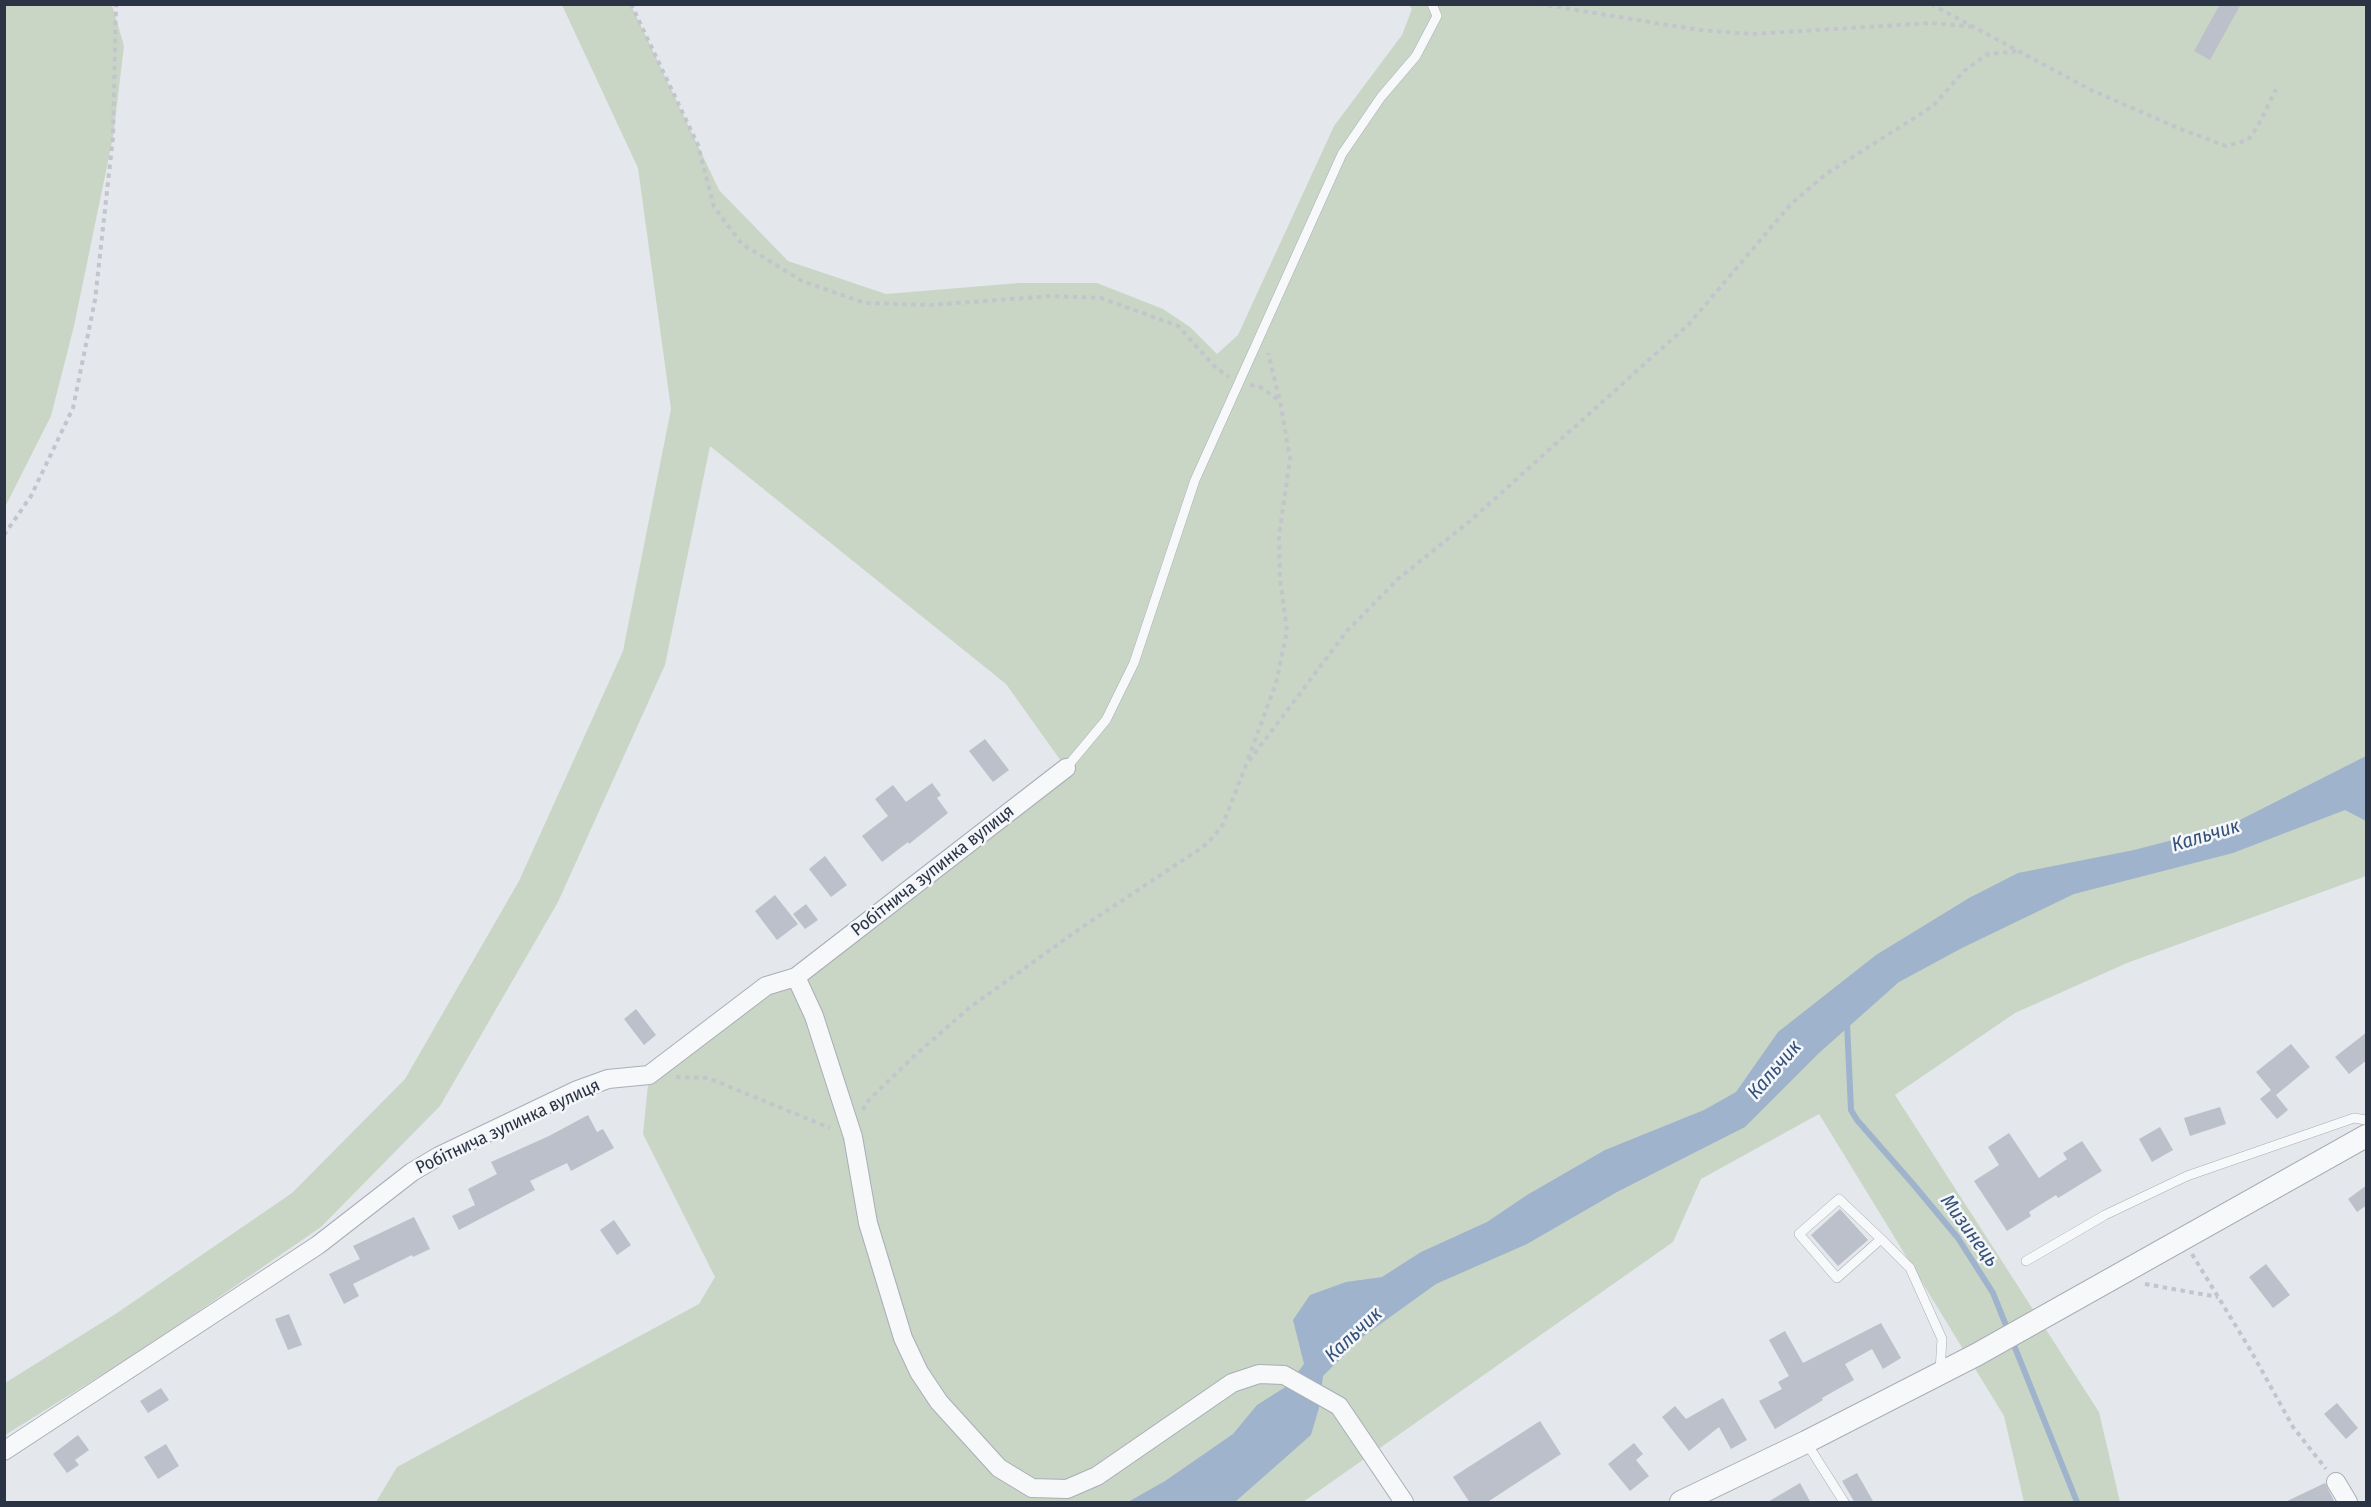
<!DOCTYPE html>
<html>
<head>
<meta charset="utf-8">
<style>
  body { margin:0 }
  #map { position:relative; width:2371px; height:1507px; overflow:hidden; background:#e4e7ec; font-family:"Fira Sans Condensed",sans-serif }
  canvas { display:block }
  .frame { position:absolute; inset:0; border:6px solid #2b3445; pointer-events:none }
</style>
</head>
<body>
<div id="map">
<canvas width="2371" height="1507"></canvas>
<div class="frame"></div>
</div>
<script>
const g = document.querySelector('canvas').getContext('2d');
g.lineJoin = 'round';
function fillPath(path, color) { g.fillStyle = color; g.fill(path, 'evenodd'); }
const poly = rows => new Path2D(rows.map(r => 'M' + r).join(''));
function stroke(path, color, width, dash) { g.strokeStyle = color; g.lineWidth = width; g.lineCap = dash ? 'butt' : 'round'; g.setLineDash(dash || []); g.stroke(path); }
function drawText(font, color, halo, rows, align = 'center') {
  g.font = font + ' "Fira Sans Condensed",sans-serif'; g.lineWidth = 5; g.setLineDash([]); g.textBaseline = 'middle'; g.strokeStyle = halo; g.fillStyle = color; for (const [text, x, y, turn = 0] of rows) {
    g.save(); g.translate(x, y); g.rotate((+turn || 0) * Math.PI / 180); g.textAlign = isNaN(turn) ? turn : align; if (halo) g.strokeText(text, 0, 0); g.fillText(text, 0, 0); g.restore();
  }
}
const green = poly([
  [5,4,112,5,124,46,113,137,74,326,51,416,5,507],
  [562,5,631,5,719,190,788,261,886,294,1019,283,1097,283,1163,309,1190,327,1217,354,1238,335,1334,126,1402,35,1412,9,1409,5,2366,5,2366,876,2127,963,2015,1013,1895,1095,2099,1412,2120,1502,2024,1502,2004,1416,1819,1114,1701,1179,1673,1242,1303,1502,376,1502,397,1467,699,1304,715,1277,643,1134,649,1075,796,977,1066,768,1006,684,710,446,665,665,558,902,440,1106,321,1227,142,1350,5,1435,5,1383,117,1313,292,1193,405,1079,519,881,623,651,671,409,638,168]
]);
const water = poly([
  [2366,756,2366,821,2345,810,2233,853,2074,894,1962,948,1899,982,1819,1053,1745,1127,1617,1192,1527,1244,1436,1284,1361,1338,1323,1376,1319,1408,1311,1435,1235,1502,1128,1502,1165,1481,1233,1434,1257,1405,1287,1386,1304,1364,1293,1320,1310,1295,1346,1282,1382,1277,1421,1252,1487,1222,1527,1195,1605,1150,1704,1110,1736,1092,1778,1032,1876,955,1969,898,2018,873,2134,850,2230,825]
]);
const stream = poly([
  [1847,1023,1851,1110,1857,1120,1913,1184,1958,1238,1993,1293,2077,1502]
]);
const building = poly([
  [2220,4,2241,4,2210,60,2194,51],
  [985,739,1009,770,993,782,969,751],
  [932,783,941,795,937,798,948,813,909,844,908,842,882,862,862,836,888,816,875,799,893,785,906,802],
  [825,856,847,885,831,897,809,869],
  [775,895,798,924,777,940,755,911],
  [806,904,818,920,805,929,793,914],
  [636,1009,656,1035,644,1045,624,1019],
  [2367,1032,2367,1060,2349,1074,2335,1057],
  [2291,1044,2310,1067,2276,1095,2288,1110,2277,1119,2260,1099,2271,1090,2256,1072],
  [2220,1107,2226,1124,2190,1136,2184,1118],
  [588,1115,597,1132,603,1129,614,1148,571,1171,567,1163,530,1181,535,1190,459,1230,452,1216,475,1205,468,1189,497,1174,491,1162,549,1136],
  [2160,1127,2173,1150,2152,1162,2139,1139],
  [2009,1133,2039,1178,2067,1159,2063,1153,2082,1141,2102,1171,2058,1198,2056,1195,2029,1212,2031,1216,2007,1231,1974,1181,1999,1165,1988,1147],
  [2367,1185,2367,1205,2357,1212,2348,1199],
  [1840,1209,1868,1240,1838,1266,1811,1235],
  [414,1217,430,1249,413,1257,412,1255,353,1284,359,1296,344,1304,329,1274,360,1259,353,1246],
  [614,1220,631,1245,617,1255,600,1230],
  [2266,1264,2290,1295,2273,1308,2249,1277],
  [289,1314,302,1345,288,1350,275,1319],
  [1881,1323,1901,1358,1883,1369,1872,1349,1845,1364,1854,1380,1822,1398,1823,1400,1775,1429,1759,1401,1782,1389,1778,1382,1789,1376,1769,1340,1785,1331,1803,1363],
  [161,1388,169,1400,148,1413,140,1401],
  [1723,1398,1747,1440,1731,1449,1719,1427,1689,1451,1662,1417,1675,1406,1686,1419],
  [2337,1403,2358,1428,2346,1439,2324,1414],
  [1540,1421,1561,1454,1486,1503,1470,1503,1453,1477],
  [78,1435,89,1450,75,1460,79,1465,67,1473,53,1454],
  [1634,1443,1643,1454,1636,1460,1649,1476,1630,1491,1608,1464],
  [166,1444,179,1466,158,1479,144,1457],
  [1857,1473,1874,1503,1855,1503,1842,1481],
  [1800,1483,1811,1503,1766,1503],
  [2325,1483,2335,1503,2283,1503]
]);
const path = poly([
  [631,4,698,145,714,207,742,244,802,281,865,303,930,305,1051,296,1101,298,1178,326,1216,368,1229,377],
  [1539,4,1699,30,1752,34,1931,23,1975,27],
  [1931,4,2091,90,2178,128,2226,146,2248,140,2258,126,2276,89],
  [1250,385,1260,387,1280,401],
  [4,535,31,496,73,408,95,300,113,137,116,4],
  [1248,759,1276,683,1287,631,1280,578,1279,536,1290,459,1280,401,1268,353],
  [676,1077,708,1078,830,1128],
  [863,1110,866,1103,913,1057,969,1008,1082,927,1203,847,1215,835,1223,824,1246,765,1347,631,1398,579,1470,521,1689,324,1791,204,1826,174,1933,106,1964,71,1988,54,2020,51],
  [2192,1254,2251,1351,2293,1427,2326,1469],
  [2145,1284,2218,1297]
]);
const service = poly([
  [1066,768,1106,720,1134,663,1195,480,1342,154,1381,97,1416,56,1437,16,1432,4],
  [1881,1239,1837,1278,1799,1234,1839,1199,1881,1239,1910,1268,1942,1339,1940,1371],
  [2026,1261,2105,1215,2187,1176,2354,1118,2366,1120],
  [1806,1442,1844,1502]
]);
const minor = poly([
  [796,977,814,1016,853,1137,868,1223,903,1338,919,1372,939,1402,999,1468,1032,1488,1067,1489,1097,1476,1232,1383,1259,1374,1284,1375,1339,1406,1404,1502],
  [4,1451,318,1245,412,1172,439,1156,575,1091,608,1079,649,1075,766,986,796,977,1066,768],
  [2336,1482,2348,1502]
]);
const tertiary = poly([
  [1681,1502,1806,1442,1976,1355,2366,1136]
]);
const streetNames = [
  ["Робітнича зупинка вулиця",933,871,-38],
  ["Робітнича зупинка вулиця",508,1127,-25]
];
const waterNames = [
  ["Кальчик",2206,836,-17],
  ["Кальчик",1775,1070,-49],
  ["Мизинець",1969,1231,54],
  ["Кальчик",1354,1335,-43]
];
fillPath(green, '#c9d6c5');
fillPath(water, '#9fb4cc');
stroke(stream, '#9fb4cc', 6);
fillPath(building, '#bbc0ca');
stroke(service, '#a9aeb7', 10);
stroke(minor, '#a9aeb7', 20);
stroke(tertiary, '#a9aeb7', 24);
stroke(path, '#c2c5cb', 4, [4.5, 4.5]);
stroke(service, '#f7f8fa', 9);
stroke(minor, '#f7f8fa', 18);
stroke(tertiary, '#f7f8fa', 22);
drawText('18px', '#2b3445', '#f4f6f9', streetNames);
drawText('italic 20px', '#34527a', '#f4f6f9', waterNames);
</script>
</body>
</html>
